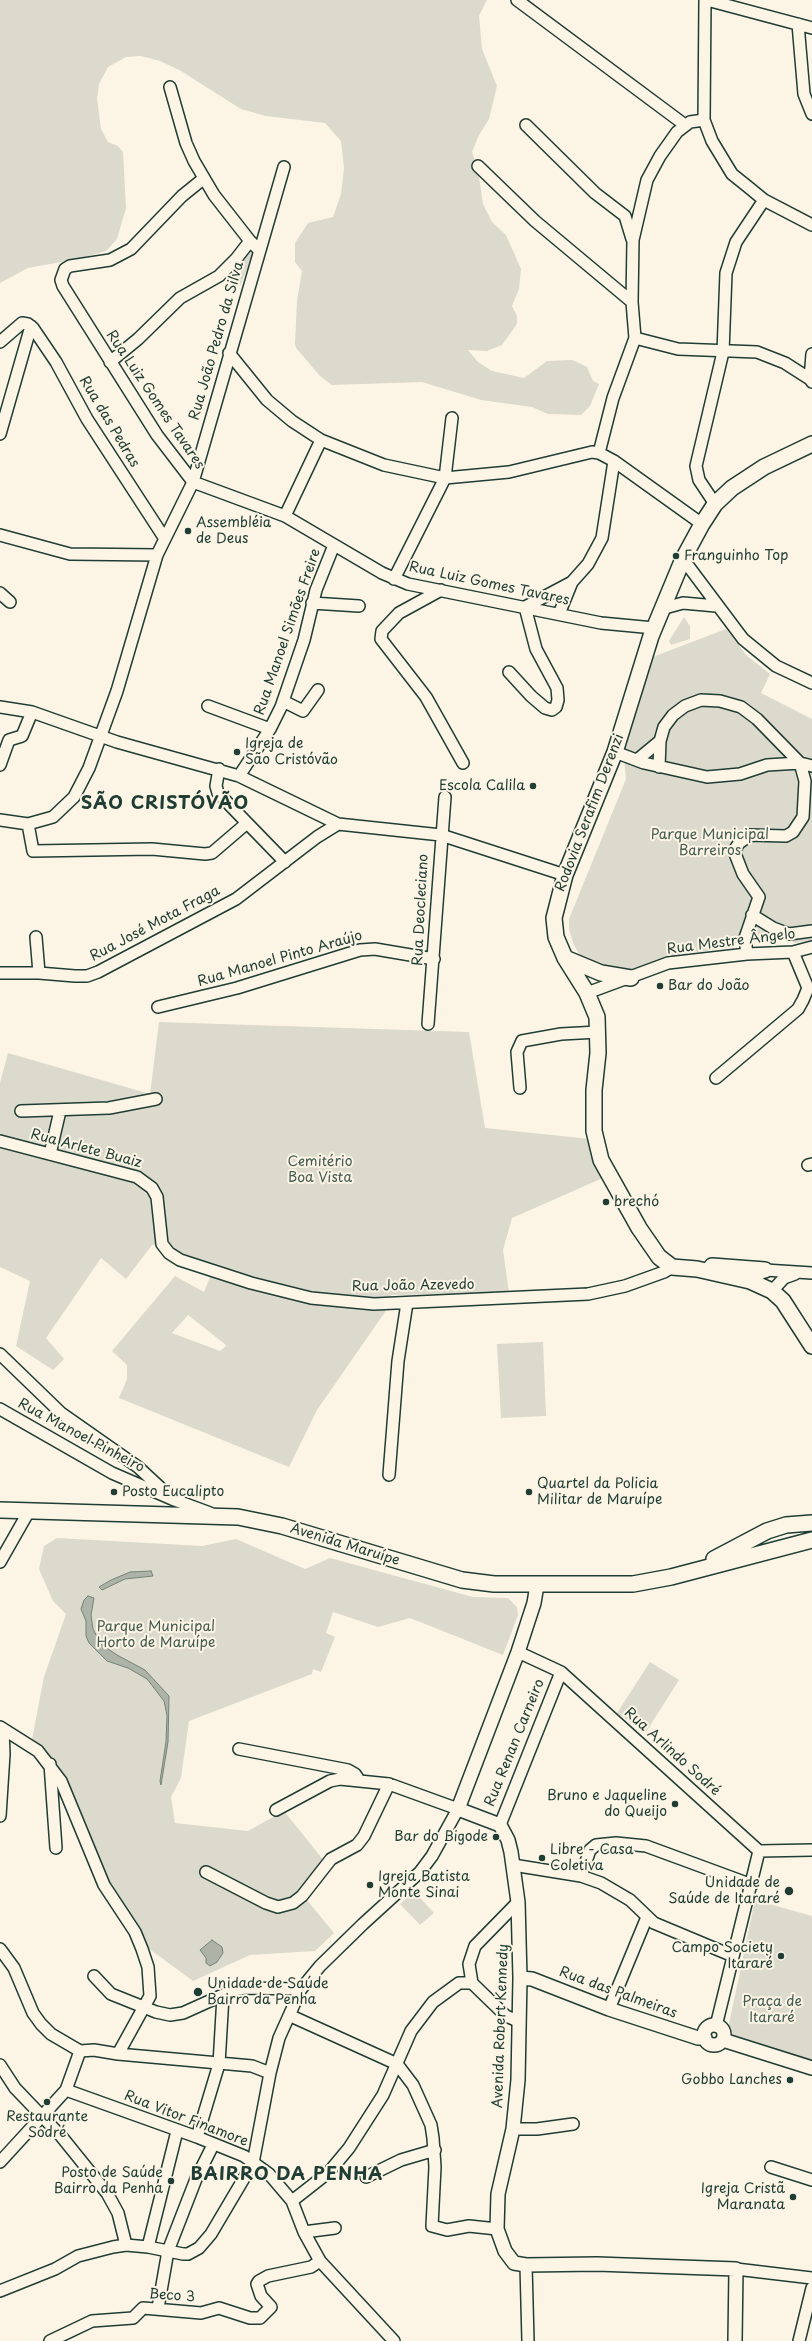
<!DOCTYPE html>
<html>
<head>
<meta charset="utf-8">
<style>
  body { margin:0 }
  canvas { display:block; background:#fcf5e5 }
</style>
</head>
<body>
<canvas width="812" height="2341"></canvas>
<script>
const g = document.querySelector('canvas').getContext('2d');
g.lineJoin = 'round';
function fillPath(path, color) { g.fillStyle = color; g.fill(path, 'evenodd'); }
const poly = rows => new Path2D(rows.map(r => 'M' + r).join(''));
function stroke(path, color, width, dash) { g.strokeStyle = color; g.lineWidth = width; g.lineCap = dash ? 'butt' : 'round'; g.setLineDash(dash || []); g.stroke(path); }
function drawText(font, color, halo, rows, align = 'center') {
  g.font = font + ' "Playpen Sans",sans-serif'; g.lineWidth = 4; g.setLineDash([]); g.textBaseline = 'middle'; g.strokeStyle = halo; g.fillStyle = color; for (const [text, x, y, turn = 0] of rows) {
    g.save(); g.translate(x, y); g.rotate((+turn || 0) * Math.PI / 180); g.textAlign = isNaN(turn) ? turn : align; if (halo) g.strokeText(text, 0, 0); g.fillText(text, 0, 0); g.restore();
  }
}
const green = poly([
  [0,0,487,0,479,16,482,49,497,86,489,119,479,135,472,152,478,170,483,204,492,222,506,235,521,269,519,289,512,306,517,316,517,324,502,345,487,351,468,350,478,362,492,371,524,378,547,361,572,360,581,364,587,367,593,381,599,384,590,406,581,415,548,414,532,407,481,400,422,382,332,385,320,376,296,348,295,344,297,301,302,271,295,262,295,243,308,223,333,217,341,194,344,168,341,141,325,123,266,116,241,109,181,71,160,61,141,56,126,57,108,67,99,84,97,98,101,129,108,142,118,146,123,152,126,208,117,239,106,251,78,259,28,268,0,283],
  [246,251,254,253,240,286,225,276],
  [684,617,690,626,690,639,671,645,669,641],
  [726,629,747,656,770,674,761,693,812,719,812,940,795,943,782,936,737,941,734,946,728,948,669,956,639,969,625,972,587,962,579,954,573,943,569,929,569,919,626,779,623,748,650,658],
  [159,1022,469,1032,485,1128,590,1139,605,1177,512,1218,503,1250,509,1293,391,1295,385,1312,317,1410,289,1467,119,1398,127,1379,127,1365,112,1351,175,1276,204,1292,214,1267,180,1255,168,1245,152,1245,126,1279,101,1258,46,1338,64,1359,53,1370,16,1346,30,1281,0,1267,0,1083,8,1053,150,1094],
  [188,1315,226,1345,226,1346,220,1351,172,1333],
  [543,1342,546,1416,501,1418,497,1344],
  [57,1538,202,1546,236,1539,305,1569,330,1558,473,1597,508,1598,517,1607,518,1615,503,1655,410,1618,378,1627,333,1612,326,1633,335,1637,321,1672,313,1669,312,1674,189,1721,181,1778,171,1797,175,1823,248,1831,284,1811,325,1862,302,1894,334,1933,315,1951,250,1955,193,1981,148,1948,108,1886,63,1778,56,1765,32,1739,44,1677,66,1614,53,1601,39,1569,44,1546],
  [650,1662,679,1680,646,1732,617,1713],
  [414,1891,434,1913,420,1925,400,1904],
  [755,1900,812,1916,812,2064,726,2038]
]);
const water = poly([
  [151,1571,153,1576,125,1579,102,1590,99,1587,111,1580,130,1572,151,1571],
  [88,1596,94,1598,91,1615,93,1629,101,1644,117,1655,145,1670,169,1696,168,1742,161,1785,160,1781,166,1742,167,1715,164,1701,147,1679,128,1668,107,1661,89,1643,86,1636,86,1621,81,1609,84,1600,88,1596],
  [212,1940,222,1947,223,1953,217,1962,210,1966,206,1963,206,1958,200,1950,212,1940]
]);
const minor = poly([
  [517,0,685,125],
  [705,0,704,120,712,141,732,174,747,186,764,200,812,225],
  [707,0,812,28],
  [798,24,804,94,812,114],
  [170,87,186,143,194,161,214,195,250,241],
  [526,125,595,193,625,216,632,239],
  [478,166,535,221,632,302],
  [203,179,182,196,131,249,110,260,70,266,65,269,61,280,63,286,157,435,193,482,285,516,382,573,408,584,601,623,654,628],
  [635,338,678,349,757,352,785,363,810,379,812,382],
  [0,342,22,323,28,324,33,328,56,362,87,419,165,539],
  [229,353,267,400,292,421,321,440,384,465,445,478,509,472,592,452,599,453,614,461,602,538,588,564,572,582],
  [110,362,138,339,180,298,219,276,236,259,250,241,259,250],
  [810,379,812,354],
  [0,434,31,326],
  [599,453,613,398,635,338,632,302,633,240,647,180,660,156,677,132,690,122,704,120],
  [614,461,702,524],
  [715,504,699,480,696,466,723,352,726,273,736,242,764,200],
  [285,516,321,440],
  [0,535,70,554,157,555],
  [683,559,743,639,776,666,812,683],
  [394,579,445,478,452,418],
  [441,590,399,613,382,631,381,639,426,697,463,763],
  [0,593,10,602],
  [312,603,359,606],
  [661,609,683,603,716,606],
  [509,672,531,696,545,708,552,710,556,707,558,700,557,688,536,649,525,607,572,582,559,614],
  [283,701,303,711,318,690],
  [208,706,270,729],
  [0,707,32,712,117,742,239,776,338,824,441,835,565,875],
  [660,741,664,727,673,715,685,706,701,700,720,701,741,707,757,719,800,763,805,781,803,817,793,832,786,836,750,835,739,843,734,851,743,874,759,897,745,938,747,954],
  [615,752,644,763,707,777,740,774,767,765,800,763,812,766],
  [637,760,660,741,659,767],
  [0,765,9,740,22,736,32,712],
  [219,769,216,786,218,793,285,862],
  [239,776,270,729,281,707,304,640,316,590,334,545],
  [0,820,28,824,53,817,74,797,89,768,117,691,157,555,193,482,284,167],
  [28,824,33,851,152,849,205,854,212,853,247,823],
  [752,915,773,928,789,934,812,931],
  [36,937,39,973],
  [0,973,39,973,75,976,87,976,98,972,236,899,317,837,338,824],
  [587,993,668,963,747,954,793,952,812,947],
  [158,1007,237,988,360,950,375,949,434,959],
  [428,1024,445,797],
  [716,1078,798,1009,803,1000,808,988,793,952],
  [520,1088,517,1052,522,1041,561,1034,598,1032],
  [21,1111,109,1108,156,1099],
  [0,1141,137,1177,152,1188,157,1197,162,1244,169,1253,180,1260,251,1283,311,1298,374,1304,588,1294,625,1286,664,1272,672,1267],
  [50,1154,60,1111],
  [808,1165,812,1164],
  [760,1274,765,1270,812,1273],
  [772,1291,784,1278,795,1274],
  [0,1354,61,1413,138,1467,166,1493],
  [0,1409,112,1473,172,1499,210,1513],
  [389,1475,398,1361,407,1303],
  [0,1562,29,1511],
  [518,1652,561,1672,759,1851,812,1850],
  [0,1727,38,1751,61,1781,104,1885,135,1932,142,1949,148,1967,150,1996,118,2054],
  [239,1749,348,1770,355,1774,359,1780],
  [50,1764,56,1848],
  [276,1810,330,1781,340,1779,389,1784],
  [0,1816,4,1754,3,1730],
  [500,1825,561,1672],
  [513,1865,581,1876,601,1883,630,1900,654,1923,733,1956],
  [581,1876,590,1850,596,1845,616,1843,646,1846,752,1885],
  [518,1902,475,1946,469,1964,472,1983,506,2016,518,2021],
  [0,1949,14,1968,33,2013,41,2024,51,2034,80,2051,94,2050,118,2054,252,2066,270,2073],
  [94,1976,111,1994,156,2012,170,2015,183,2013,234,1990,245,1988,301,1989],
  [609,2009,647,1917],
  [291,2016,397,2064,413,2085,431,2125,433,2138,435,2167,432,2226,447,2230,469,2226,497,2229],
  [716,2026,759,1851],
  [0,2065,15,2088,61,2136,107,2193,118,2213,126,2245],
  [66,2090,197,2137,244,2156,269,2174,292,2201,304,2232,320,2261,394,2341],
  [513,2129,537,2129,573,2124],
  [197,2137,219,2064,223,1996],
  [0,2162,66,2090,80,2051],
  [771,2167,812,2180],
  [366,2177,401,2160,435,2150],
  [292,2201,329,2172,349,2148,383,2095,411,2031,433,2002,459,1983,472,1983],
  [304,2232,335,2228],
  [148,2247,177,2131],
  [526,2265,528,2341],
  [736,2269,812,2278],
  [0,2291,55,2269,78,2256,113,2247,126,2245,148,2247,183,2254,188,2254,199,2248,211,2234,253,2163,270,2073,279,2038,301,1989,320,1966,363,1924,420,1872,432,1856,458,1809,389,1784,364,1836,357,1845,331,1859,302,1896,293,1903,278,1907,266,1903,206,1872],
  [158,2308,168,2251,196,2179,213,2145],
  [50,2341,92,2321,133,2318,143,2308,201,2313,219,2308,250,2318,260,2318,271,2307,261,2296,257,2284,259,2281,268,2276,311,2267,320,2261],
  [799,2341,812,2288]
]);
const tertiary = poly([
  [537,1585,534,1603,518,1652,458,1809,500,1825,508,1840,511,1852,518,1902,520,1978,518,2080,513,2129,498,2194,497,2229,505,2251,514,2263,526,2265,597,2264,736,2269,735,2341],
  [520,1978,532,1979,609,2009,698,2038,705,2038],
  '704 2035a10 10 0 1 1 20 0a10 10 0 1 1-20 0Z',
  [723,2040,812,2068]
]);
const secondary = poly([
  [812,444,764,467,732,488,715,504,702,524,683,559,651,636,615,752,565,875,554,918,556,937,565,958,587,993,597,1017,598,1053,594,1090,594,1131,601,1160,639,1228,659,1257,672,1267,697,1269,750,1281,772,1291,783,1301,812,1346],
  [565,958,601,973,631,978],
  [712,1266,765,1270],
  [0,1510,238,1517,282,1526,462,1580,494,1584,633,1584,671,1577,812,1540],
  [714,1559,767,1531,786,1525,812,1523]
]);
const markers = [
  [188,531,4,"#1f3d34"],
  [676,556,4,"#1f3d34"],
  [237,752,4,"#1f3d34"],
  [533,786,4,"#1f3d34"],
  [660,986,4,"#1f3d34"],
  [606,1202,4,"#1f3d34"],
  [114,1492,4,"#1f3d34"],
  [529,1492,4,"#1f3d34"],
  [675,1804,4,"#1f3d34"],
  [496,1837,4,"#1f3d34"],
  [542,1858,4,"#1f3d34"],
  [370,1885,4,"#1f3d34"],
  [789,1891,5,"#1f3d34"],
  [781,1956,4,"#1f3d34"],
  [198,1992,5,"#1f3d34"],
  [790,2080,4,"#1f3d34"],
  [47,2102,4,"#1f3d34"],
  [171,2181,4,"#1f3d34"],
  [793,2197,4,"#1f3d34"]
];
const streetNames = [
  ["Rua João Pedro da Silva",217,341,-74],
  ["Rua Luiz Gomes Tavares",155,400,56],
  ["Rua das Pedras",109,422,59],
  ["Rua Luiz Gomes Tavares",489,584,12],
  ["Rua Manoel Simões Freire",288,632,-71],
  ["Rodovia Serafim Derenzi",590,813,-69],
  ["Rua Deocleciano",421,910,-87],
  ["Rua José Mota Fraga",155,924,-28],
  ["Rua Mestre Ângelo",731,942,-7],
  ["Rua Manoel Pinto Araújo",280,959,-16],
  ["Rua Arlete Buaiz",86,1149,15],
  ["Rua João Azevedo",413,1286,-1],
  ["Rua Manoel Pinheiro",81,1436,28],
  ["Avenida Maruípe",345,1545,17],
  ["Rua Renan Carneiro",515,1743,-68],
  ["Rua Arlindo Sodré",672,1752,42],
  ["Rua das Palmeiras",618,1993,20],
  ["Avenida Robert Kennedy",501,2026,-88],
  ["Rua Vitor Finamore",186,2119,21],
  ["Beco 3",172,2296,4]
];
const poiNames = [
  ["Assembléia",196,523],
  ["de Deus",196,539],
  ["Franguinho Top",684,556],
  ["Igreja de",245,744],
  ["São Cristóvão",245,760],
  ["Escola Calila",525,786,"right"],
  ["Bar do João",668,986],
  ["brechó",614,1202],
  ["Quartel da Policia",537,1484],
  ["Militar de Maruípe",537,1500],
  ["Posto Eucalipto",122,1492],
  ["Bruno e Jaqueline",667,1796,"right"],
  ["do Queijo",667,1812,"right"],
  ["Bar do Bigode",488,1837,"right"],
  ["Libre - Casa",550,1850],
  ["Coletiva",550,1866],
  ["Igreja Batista",378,1877],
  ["Monte Sinai",378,1893],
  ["Unidade de",780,1883,"right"],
  ["Saúde de Itararé",780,1899,"right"],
  ["Campo Society",773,1948,"right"],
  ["Itararé",773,1964,"right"],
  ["Unidade de Saúde",207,1984],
  ["Bairro da Penha",207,2000],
  ["Gobbo Lanches",782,2080,"right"],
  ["Restaurante",47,2117,"center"],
  ["Sodré",47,2133,"center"],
  ["Posto de Saúde",163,2173,"right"],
  ["Bairro da Penha",163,2189,"right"],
  ["Igreja Cristã",785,2189,"right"],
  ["Maranata",785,2205,"right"]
];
const parkNames = [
  ["Parque Municipal",710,835],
  ["Barreiros",710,851],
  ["Cemitério",320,1162],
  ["Boa Vista",320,1178],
  ["Parque Municipal",156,1627],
  ["Horto de Maruípe",156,1643],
  ["Praça de",772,2002],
  ["Itararé",772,2018]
];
const districtNames = [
  ["SÃO CRISTÓVÃO",165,804],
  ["BAIRRO DA PENHA",287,2175]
];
fillPath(green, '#dcdacc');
fillPath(water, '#aeb3a7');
stroke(water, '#758479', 1);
stroke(minor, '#1f3d34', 14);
stroke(tertiary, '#1f3d34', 16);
stroke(secondary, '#1f3d34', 18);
stroke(minor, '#fcf5e5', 11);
stroke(tertiary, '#fcf5e5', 13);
stroke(secondary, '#fcf5e5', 15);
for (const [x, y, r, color] of markers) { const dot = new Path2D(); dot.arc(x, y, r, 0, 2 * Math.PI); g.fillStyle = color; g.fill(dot); stroke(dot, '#fcf5e5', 1.5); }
drawText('14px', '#1f3d34', '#fcf5e5', streetNames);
drawText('14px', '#1f3d34', '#fcf5e5', poiNames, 'left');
drawText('14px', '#455c52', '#fcf5e5', parkNames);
g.letterSpacing = '1px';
drawText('bold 18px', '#1f3d34', '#fcf5e5', districtNames);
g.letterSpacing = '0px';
</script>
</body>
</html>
